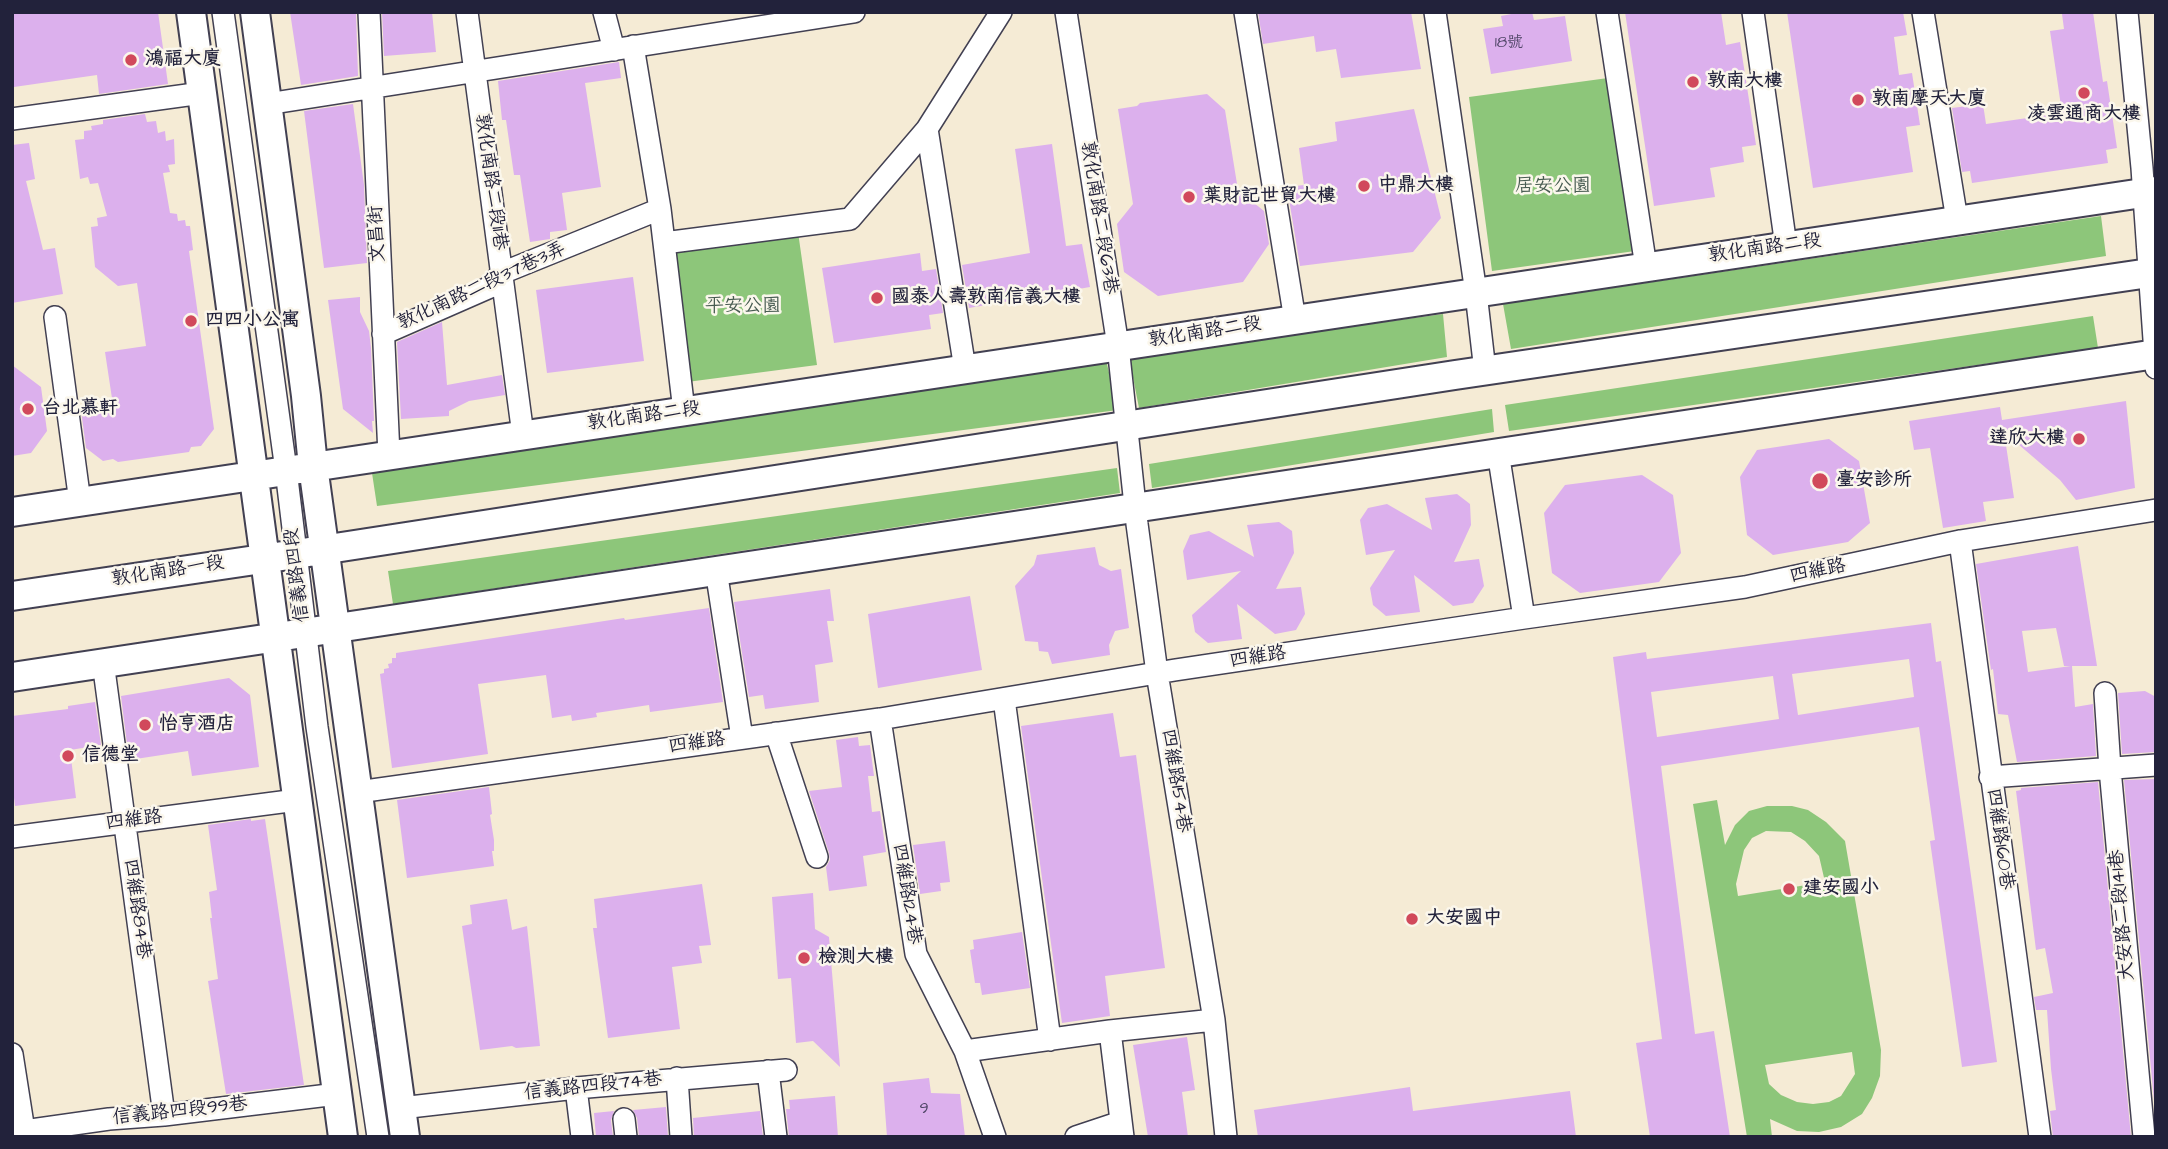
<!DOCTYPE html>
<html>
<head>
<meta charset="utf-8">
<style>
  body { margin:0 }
  #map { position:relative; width:2168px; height:1149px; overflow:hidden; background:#f5ebd5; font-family:"Architects Daughter",sans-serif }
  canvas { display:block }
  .frame { position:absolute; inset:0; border:14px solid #22223b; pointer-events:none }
</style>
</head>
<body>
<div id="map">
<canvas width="2168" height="1149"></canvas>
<div class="frame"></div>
</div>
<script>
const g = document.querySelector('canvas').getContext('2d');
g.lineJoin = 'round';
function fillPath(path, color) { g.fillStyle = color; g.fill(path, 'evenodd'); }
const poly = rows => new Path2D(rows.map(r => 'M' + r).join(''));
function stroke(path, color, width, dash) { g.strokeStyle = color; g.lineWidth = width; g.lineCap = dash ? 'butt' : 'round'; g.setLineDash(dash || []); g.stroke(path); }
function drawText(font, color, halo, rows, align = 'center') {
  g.font = font + ' "Architects Daughter","LXGW WenKai TC",sans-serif'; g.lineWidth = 5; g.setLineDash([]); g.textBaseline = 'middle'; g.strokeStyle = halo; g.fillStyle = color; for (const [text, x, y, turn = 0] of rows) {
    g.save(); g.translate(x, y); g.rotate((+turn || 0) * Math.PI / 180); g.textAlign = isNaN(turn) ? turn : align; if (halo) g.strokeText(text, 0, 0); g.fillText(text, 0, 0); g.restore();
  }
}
const green = poly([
  [1608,78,1635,251,1492,271,1469,97],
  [2101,216,2106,256,1511,349,1503,304],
  [798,232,817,365,687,382,669,249],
  [1443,314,1447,357,1139,408,1129,357],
  [2093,316,2098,348,1509,431,1505,405],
  [1106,360,1118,410,377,506,372,473,535,443],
  [1492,409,1494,432,1152,488,1149,464],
  [1117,468,1120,493,393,604,388,571],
  [1717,800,1725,845,1735,825,1749,811,1767,806,1792,806,1808,810,1826,822,1845,841,1881,1050,1880,1076,1872,1098,1862,1114,1841,1127,1819,1132,1797,1131,1770,1119,1772,1137,1747,1137,1693,804],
  [1766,831,1791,832,1805,841,1819,856,1825,882,1738,896,1736,884,1744,850,1752,838],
  [1852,1052,1855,1074,1841,1096,1829,1102,1813,1104,1797,1102,1781,1095,1769,1084,1765,1065]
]);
const building = poly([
  [12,12,158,12,168,84,99,94,97,75,14,87,12,70],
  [290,12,356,12,358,76,301,85],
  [382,12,432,12,436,52,384,56],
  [1258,12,1411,12,1421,69,1341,78,1336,49,1316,52,1314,36,1263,44],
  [1522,12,1532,12,1534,20,1565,16,1572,61,1491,74,1483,29,1503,26,1501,16],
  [1625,12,1721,12,1726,45,1740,42,1756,145,1742,147,1744,162,1710,168,1715,197,1654,206],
  [1787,12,1903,12,1907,35,1894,37,1899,75,1912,73,1920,125,1906,127,1913,172,1813,188],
  [2065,12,2093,12,2103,82,2107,81,2117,148,2106,150,2108,163,1972,183,1970,171,1962,172,1952,108,1983,104,1986,124,2062,113,2050,31,2064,29,2062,14],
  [619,62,621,78,585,83,601,187,562,193,567,230,550,232,550,239,530,242,520,175,514,175,506,120,502,120,498,81],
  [1207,94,1225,110,1238,190,1264,211,1269,244,1243,282,1158,296,1124,272,1117,224,1133,204,1118,109,1137,106,1140,103],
  [353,104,364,185,367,263,324,268,304,111],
  [1414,109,1441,218,1413,252,1300,266,1287,187,1304,185,1299,148,1337,141,1335,122],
  [145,114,147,122,156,121,158,133,165,131,166,141,174,139,175,164,168,165,170,172,163,173,170,213,177,214,178,221,185,220,186,226,190,226,193,250,189,251,214,429,201,446,191,447,189,452,118,462,113,459,103,461,86,448,81,410,113,405,105,352,146,346,137,283,118,286,95,267,91,227,98,226,97,218,107,216,98,183,90,184,88,177,80,179,75,140,84,139,84,131,92,130,91,126,103,124,103,120],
  [29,143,35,179,26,181,43,250,55,248,63,294,12,303,12,145],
  [1052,144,1066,246,1082,244,1090,287,969,308,962,265,1030,253,1015,149],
  [920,253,922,271,936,269,943,313,929,315,931,329,834,343,822,268],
  [633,277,644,361,547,373,536,290],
  [360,297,360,312,369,331,371,348,374,421,372,421,373,433,343,409,328,300],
  [442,322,447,385,502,375,505,395,469,401,449,411,449,416,401,419,397,342],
  [12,365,41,387,47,431,31,453,12,456],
  [2126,401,2135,488,2076,500,2060,480,2004,432,2014,498,1983,502,1986,521,1943,528,1930,448,1914,450,1909,421,2000,407,2002,420],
  [1829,439,1859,461,1870,523,1848,542,1773,555,1747,535,1740,477,1757,450],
  [1642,475,1673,495,1681,553,1659,582,1580,593,1552,573,1544,513,1565,485],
  [1457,494,1470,504,1471,525,1454,562,1479,559,1484,586,1473,603,1453,606,1414,575,1420,612,1386,616,1373,605,1370,588,1395,550,1366,555,1360,520,1368,508,1387,504,1432,530,1425,498],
  [1279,522,1292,531,1294,553,1276,589,1301,587,1305,614,1296,630,1275,634,1237,604,1242,639,1208,643,1195,632,1192,615,1241,571,1187,580,1183,551,1190,535,1209,531,1254,557,1247,525],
  [2078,546,2097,666,2072,666,2075,707,2093,704,2096,756,2017,762,2008,715,1998,714,1993,669,1991,670,1976,564],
  [2056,628,2064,666,2071,666,2028,672,2022,631],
  [1095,547,1099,565,1111,571,1121,569,1129,628,1115,631,1109,645,1110,655,1052,664,1048,652,1039,651,1038,642,1025,641,1015,586,1034,565,1037,555],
  [830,589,834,621,827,621,833,662,815,665,819,702,765,709,763,695,749,697,734,602],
  [970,596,982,670,878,688,868,614],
  [709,608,723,702,650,712,649,705,596,713,597,717,572,721,571,715,552,718,546,675,478,684,488,754,392,768,380,674,384,673,384,669,389,668,388,664,392,663,392,658,396,658,396,653,624,618,625,620],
  [1931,623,1936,662,1941,661,1997,1062,1962,1067,1930,841,1935,840,1919,727,1661,766,1695,1034,1714,1031,1730,1137,1650,1137,1636,1043,1662,1039,1613,657,1646,652,1647,659],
  [1909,659,1914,697,1798,715,1792,674],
  [1773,676,1779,719,1657,737,1651,692],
  [229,678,250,695,259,767,192,776,188,751,129,760,121,696],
  [2145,691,2156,697,2156,752,2122,754,2118,693],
  [95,702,101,745,70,750,76,798,15,806,12,781,12,716,68,709,68,706],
  [1113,713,1120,757,1136,755,1165,968,1105,976,1110,1016,1062,1023,1021,726],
  [858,737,859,746,870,745,874,776,868,776,872,812,880,811,886,852,863,856,867,886,829,891,826,867,830,860,829,853,809,791,842,787,836,740],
  [2156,779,2156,1122,2124,780],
  [2098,782,2131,1137,2053,1137,2050,1111,2056,1110,2051,1069,2047,1010,2036,1010,2034,997,2053,993,2045,948,2036,950,2016,791,2021,790,2021,788],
  [489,787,492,814,490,815,494,840,494,851,492,851,494,866,407,878,397,800],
  [251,819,251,821,265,819,304,1085,226,1094,208,981,218,979,210,918,212,918,209,892,217,890,208,825],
  [945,841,950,882,940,883,941,891,920,894,913,845],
  [702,884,711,945,699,946,702,963,672,967,680,1029,608,1038,593,928,597,928,594,899],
  [813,893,815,929,829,937,840,1067,813,1041,796,1043,791,978,778,979,772,897],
  [507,899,512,930,527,926,540,1046,516,1048,512,1046,480,1050,462,926,472,924,470,905],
  [1022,932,1030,988,982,995,980,983,975,983,970,950,974,949,973,940],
  [1187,1037,1195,1090,1182,1092,1188,1137,1148,1137,1133,1045],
  [929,1078,931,1093,960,1094,965,1137,887,1137,883,1083],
  [1410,1087,1413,1111,1570,1091,1576,1137,1258,1137,1254,1110],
  [835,1096,838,1137,789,1137,786,1109,790,1109,789,1100],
  [666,1107,668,1137,639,1137,637,1118,633,1110],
  [614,1111,611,1120,613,1137,596,1137,594,1113],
  [760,1111,763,1137,694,1137,693,1118]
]);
const minor = poly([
  [223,12,286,470,317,727,378,1137],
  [369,12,389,455],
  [467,12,523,435],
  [604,12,614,50],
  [1066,12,1118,346,1137,524,1157,673,1214,1020,1226,1137],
  [1245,12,1295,320],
  [1435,12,1476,293,1485,371],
  [1607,12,1646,267],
  [1753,12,1786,246],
  [1923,12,1957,220],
  [2127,12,2142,168,2156,368],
  [633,46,660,209,684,411],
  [267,104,854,12],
  [12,119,202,93],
  [927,129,965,369],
  [664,243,850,219,927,129,1001,12],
  [55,317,80,502],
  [383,334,488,288,502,273,660,209],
  [1498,452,1524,618],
  [1960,541,2040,1137],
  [716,570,742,738],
  [103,662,164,1115],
  [2105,693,2110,769,2144,1137],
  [1004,699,1050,1040],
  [880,719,916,954,965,1051,995,1137],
  [776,733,817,857],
  [1990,777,2156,765],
  [358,792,880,719,1175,670,1524,618,1745,587,1960,541,2156,510],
  [12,837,297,800],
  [1110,1031,1123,1137],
  [965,1051,1110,1031,1214,1020],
  [12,1054,25,1137],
  [768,1071,776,1137],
  [677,1078,681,1137],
  [576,1088,582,1137],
  [401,1108,576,1088,786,1070],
  [624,1119,626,1137],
  [24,1131,109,1119,164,1115,337,1094],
  [1076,1137,1121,1122]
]);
const major = poly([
  [191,12,343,1137],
  [255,12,306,396,313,466,405,1137],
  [12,512,2156,191],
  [12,596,296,554,1455,375,2156,272],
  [12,677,2156,354]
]);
const markers = [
  [131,60,7,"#d1495b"],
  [1693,82,7,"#d1495b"],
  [2084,93,7,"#d1495b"],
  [1858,100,7,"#d1495b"],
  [1364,186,7,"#d1495b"],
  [1189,197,7,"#d1495b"],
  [877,298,7,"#d1495b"],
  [191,321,7,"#d1495b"],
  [28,409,7,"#d1495b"],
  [2079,439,7,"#d1495b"],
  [1820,481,9,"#d1495b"],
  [145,725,7,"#d1495b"],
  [68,756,7,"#d1495b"],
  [1789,889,7,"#d1495b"],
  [1412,919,7,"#d1495b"],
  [804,958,7,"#d1495b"]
];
const numberNames = [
  ["18號",1509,44],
  ["9",924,1110]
];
const poiNames = [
  ["鴻福大廈",145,60],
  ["敦南大樓",1707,82],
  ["敦南摩天大廈",1872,100],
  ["凌雲通商大樓",2084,115,"center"],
  ["中鼎大樓",1378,186],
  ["葉財記世貿大樓",1203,197],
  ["國泰人壽敦南信義大樓",891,298],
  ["四四小公寓",205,321],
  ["台北慕軒",42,409],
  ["達欣大樓",2065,439,"right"],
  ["臺安診所",1836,481],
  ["怡亨酒店",159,725],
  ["信德堂",82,756],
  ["建安國小",1803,889],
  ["大安國中",1426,919],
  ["檢測大樓",818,958]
];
const streetNames = [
  ["敦化南路二段11巷",490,182,82],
  ["敦化南路二段63巷",1098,218,81],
  ["文昌街",378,234,-93],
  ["敦化南路二段",1765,249,-8],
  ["敦化南路二段37巷3弄",482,287,-25],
  ["敦化南路二段",1205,333,-9],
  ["敦化南路二段",644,417,-8],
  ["敦化南路一段",168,572,-9],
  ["四維路",1818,572,-12],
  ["信義路四段",298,575,-97],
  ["四維路",1258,658,-9],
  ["四維路",697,744,-8],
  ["四維路154巷",1175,781,81],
  ["四維路",134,821,-7],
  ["四維路160巷",1999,839,82],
  ["四維路124巷",906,894,81],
  ["四維路84巷",136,909,82],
  ["大安路二段141巷",2123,915,-95],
  ["信義路四段74巷",593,1087,-6],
  ["信義路四段99巷",180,1112,-6]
];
const parkNames = [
  ["居安公園",1553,187],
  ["平安公園",743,307]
];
fillPath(green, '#8dc67a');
fillPath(building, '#dcb0ed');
stroke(minor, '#424052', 24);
stroke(major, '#424052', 32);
stroke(minor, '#fff', 21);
stroke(major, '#fff', 28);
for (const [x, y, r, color] of markers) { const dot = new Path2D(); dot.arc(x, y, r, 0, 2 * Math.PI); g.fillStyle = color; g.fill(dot); stroke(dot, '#fbf7ec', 2.5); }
drawText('16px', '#504668', null, numberNames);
drawText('bold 19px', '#22223b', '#fbf7ec', poiNames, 'left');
drawText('19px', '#22223b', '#fbf7ec', streetNames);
drawText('19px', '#475b51', '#fbf7ec', parkNames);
</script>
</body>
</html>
